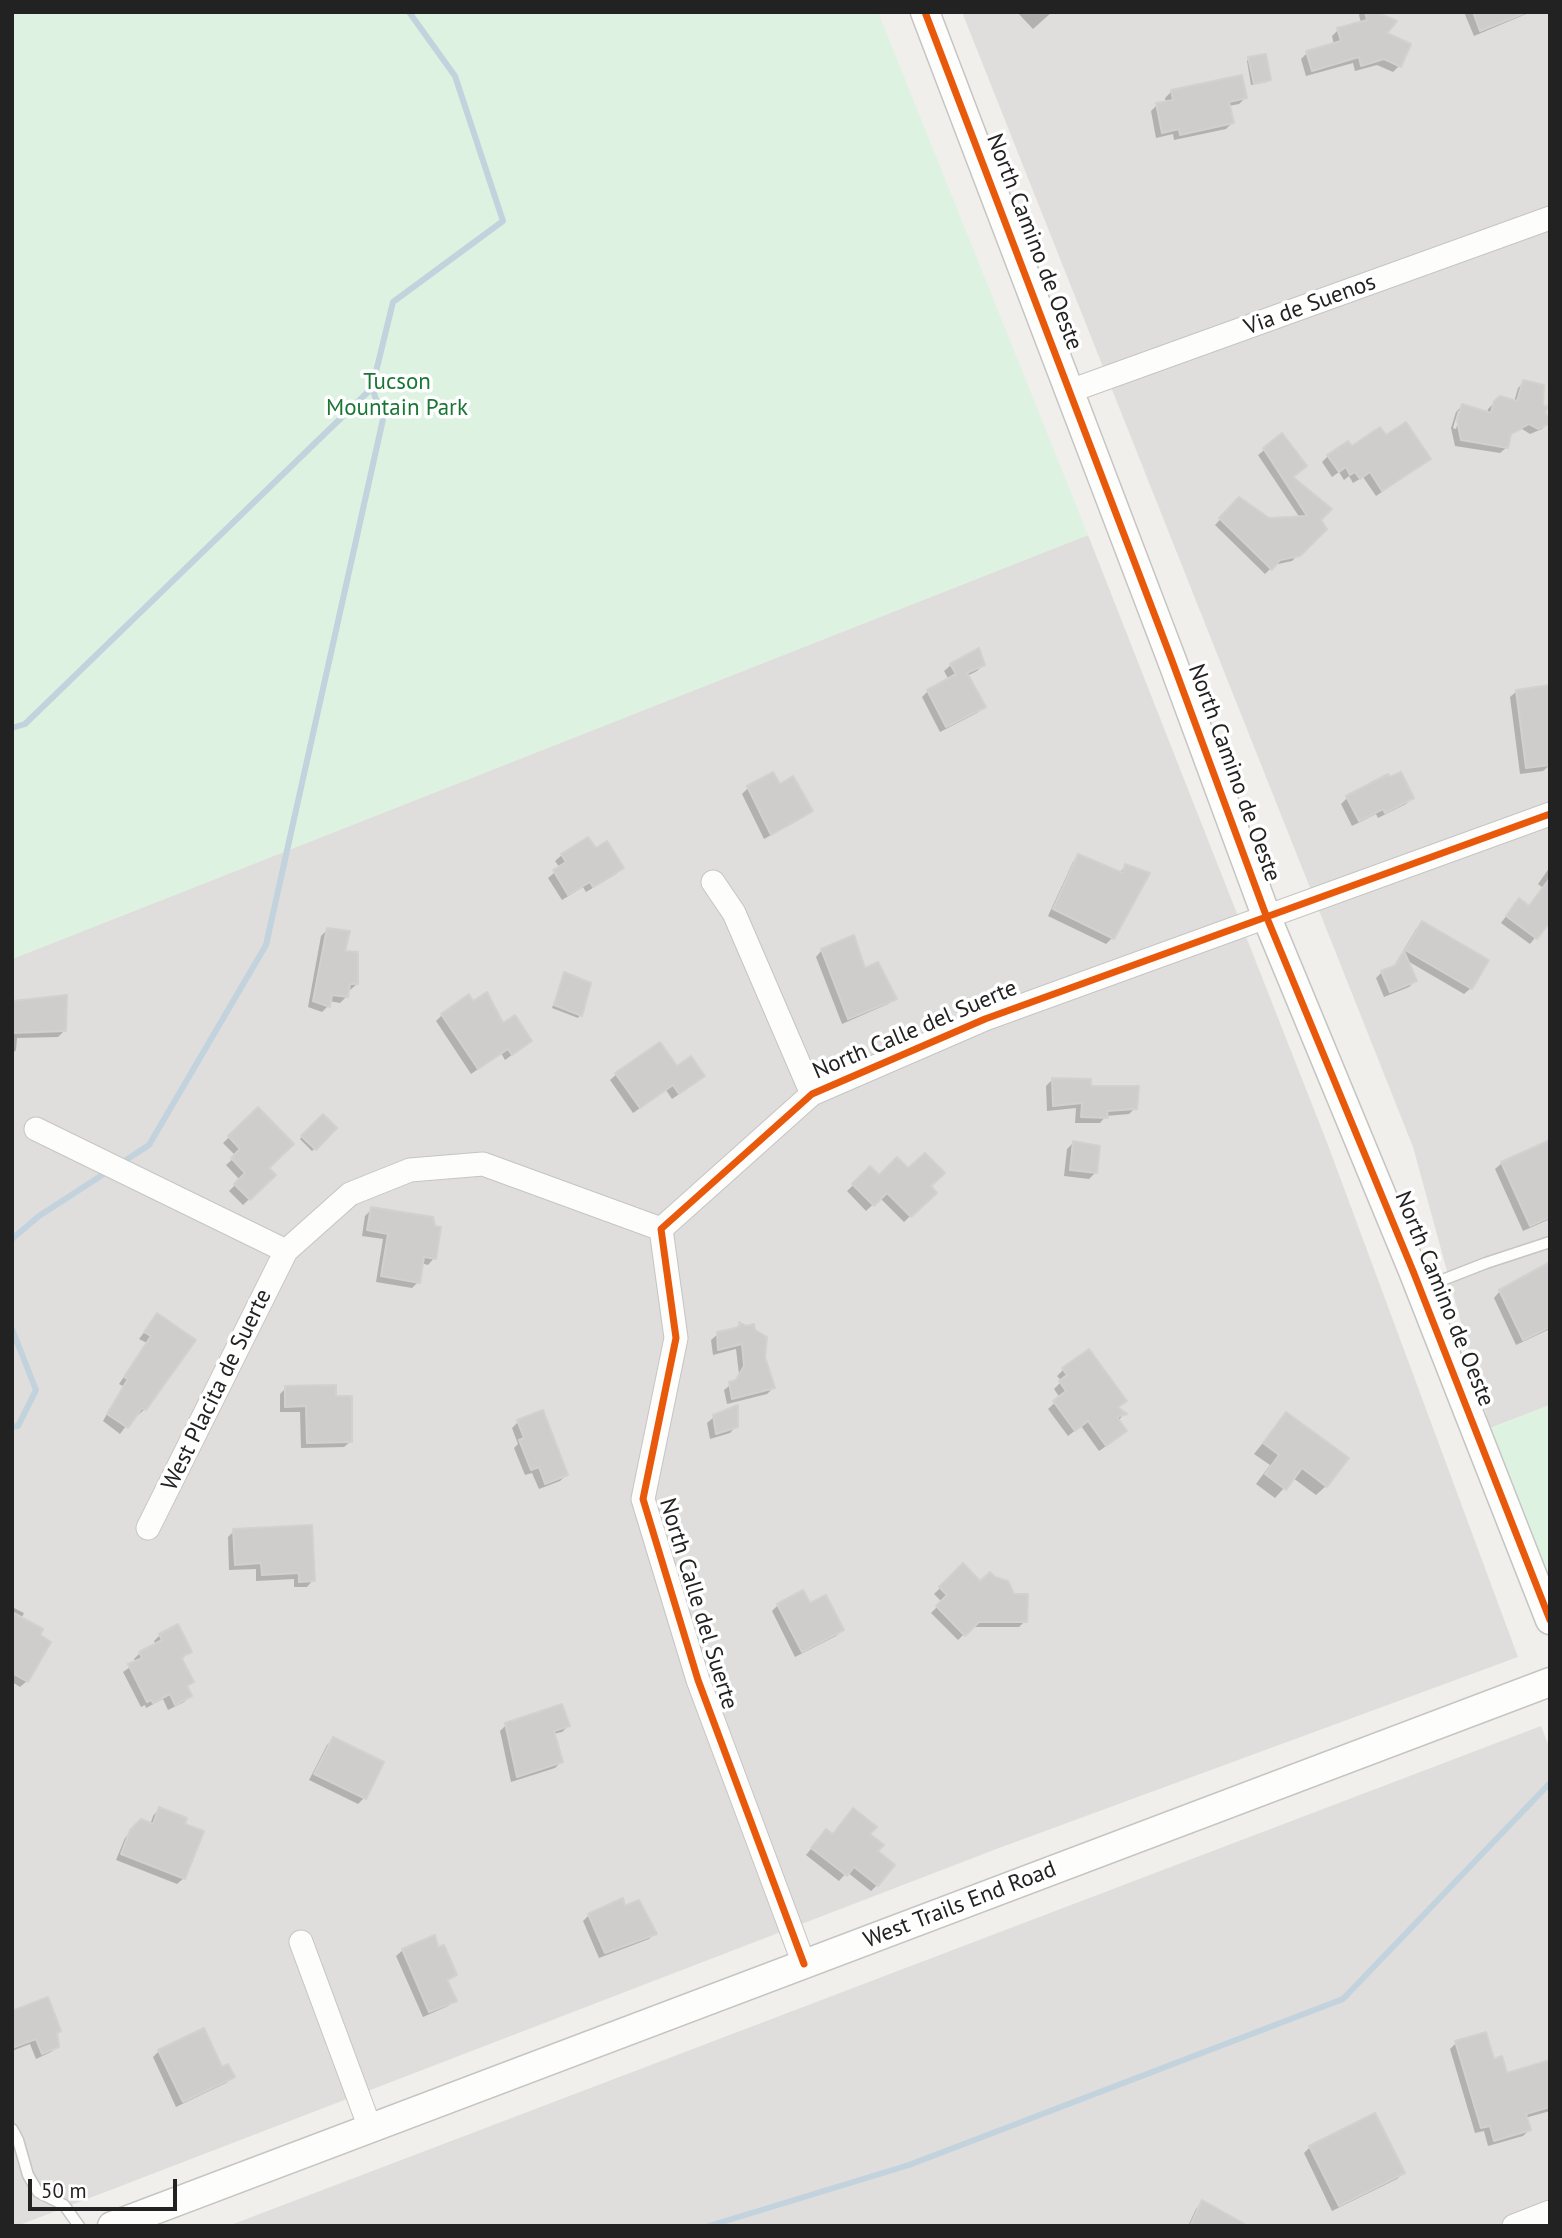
<!DOCTYPE html>
<html>
<head>
<meta charset="utf-8">
<style>
  body { margin:0 }
  #map { position:relative; width:1562px; height:2238px; overflow:hidden; background:#f0efeb; font-family:"PT Sans",sans-serif }
  canvas { display:block }
  .frame { position:absolute; inset:0; border:14px solid #222; pointer-events:none }
  .scale { position:absolute; left:28px; top:2179px; width:149px; height:32px; box-sizing:border-box; border:4px solid #222; border-top:0; padding-left:9px; font-size:21px; line-height:24px; white-space:nowrap; color:#222; -webkit-text-stroke:5px #fff; paint-order:stroke }
</style>
</head>
<body>
<div id="map">
<canvas width="1562" height="2238"></canvas>
<div class="frame"></div>
<div class="scale">50 m</div>
</div>
<script>
const g = document.querySelector('canvas').getContext('2d');
g.lineJoin = 'round';
function fillPath(path, color) { g.fillStyle = color; g.fill(path, 'evenodd'); }
const poly = rows => new Path2D(rows.map(r => 'M' + r).join(''));
function stroke(path, color, width, dash) { g.strokeStyle = color; g.lineWidth = width; g.lineCap = dash ? 'butt' : 'round'; g.setLineDash(dash || []); g.stroke(path); }
function drawText(font, color, halo, rows, align = 'center') {
  g.font = font + ' "PT Sans",sans-serif'; g.lineWidth = 7; g.setLineDash([]); g.textBaseline = 'middle'; g.strokeStyle = halo; g.fillStyle = color; for (const [text, x, y, turn = 0] of rows) {
    g.save(); g.translate(x, y); g.rotate((+turn || 0) * Math.PI / 180); g.textAlign = isNaN(turn) ? turn : align; if (halo) g.strokeText(text, 0, 0); g.fillText(text, 0, 0); g.restore();
  }
}
const residential = poly([
  [962,12,1550,12,1550,1405,1490,1428,1413,1147],
  [1088,535,1328,1145,1518,1657,999,1848,17,2226,12,2226,12,959],
  [1541,1726,1550,1749,1550,2226,228,2226]
]);
const park = poly([
  [12,12,878,12,1088,535,12,959],
  [1550,1405,1550,1582,1490,1428]
]);
const shadow = poly([
  [1017,12,1052,12,1033,29],
  [1361,12,1371,12,1399,66,1393,72,1377,65,1355,71,1353,63,1306,76,1301,59,1307,53,1334,45,1332,36,1338,30,1361,23,1359,15],
  [1464,12,1531,12,1474,36],
  [1249,58,1269,80,1267,82,1251,85,1247,61],
  [1171,92,1245,98,1239,104,1229,106,1232,123,1226,129,1174,140,1173,134,1156,138,1151,111,1157,105,1166,103,1165,98],
  [1524,382,1548,422,1542,429,1530,434,1522,429,1508,436,1507,447,1500,453,1455,446,1451,428,1456,412,1462,406,1487,414,1488,409,1495,402,1514,402,1518,388],
  [1458,411,1461,411,1456,429,1453,428],
  [1282,436,1291,478,1324,529,1292,561,1274,565,1265,574,1215,525,1239,499,1268,520,1300,518,1258,455],
  [1386,437,1423,464,1376,496,1363,477,1353,483,1349,476,1344,480,1339,472,1332,477,1322,462,1328,456],
  [951,665,983,665,977,671,967,676,984,707,977,713,940,732,922,697,928,691,949,680,944,671],
  [1517,691,1550,765,1543,771,1520,774,1510,697],
  [779,787,810,811,804,817,764,839,742,794,748,788],
  [1412,797,1406,804,1378,818,1376,814,1352,826,1341,804,1347,798],
  [588,839,595,851,622,867,616,874,586,892,583,887,562,900,548,878,560,868,555,861,562,855],
  [1079,856,1119,873,1126,866,1112,938,1106,944,1048,916,1073,862],
  [1550,867,1550,919,1530,944,1501,923,1513,907,1528,907,1543,888,1538,884],
  [1422,923,1471,988,1464,994,1406,960,1415,981,1409,987,1384,997,1376,978,1382,972,1393,968,1416,929],
  [328,929,343,953,357,984,350,990,347,990,346,997,340,1003,329,1001,328,1006,322,1012,308,1007,321,936],
  [822,950,864,971,894,998,888,1004,842,1024,816,957],
  [564,974,580,1015,578,1018,552,1008],
  [12,1003,64,1031,58,1037,17,1038,16,1050,12,1054],
  [472,1004,502,1026,523,1047,505,1060,501,1053,471,1074,436,1021,442,1015],
  [617,1074,697,1082,672,1099,666,1090,633,1113,610,1080],
  [1053,1079,1090,1088,1135,1108,1129,1114,1106,1116,1100,1123,1075,1123,1076,1108,1047,1111,1046,1086],
  [258,1110,267,1168,274,1175,243,1205,229,1191,240,1180,226,1165,236,1156,223,1143],
  [323,1116,335,1128,312,1151,300,1139],
  [1550,1142,1550,1219,1523,1231,1495,1169,1502,1163],
  [1073,1143,1095,1173,1089,1179,1064,1176,1067,1149],
  [870,1169,878,1177,928,1186,934,1193,904,1222,880,1198,866,1211,847,1191],
  [372,1209,434,1258,428,1265,421,1263,418,1282,412,1288,376,1282,383,1239,362,1236,365,1216],
  [1550,1273,1550,1329,1516,1345,1494,1298,1500,1291],
  [157,1316,145,1409,138,1415,135,1414,120,1434,103,1421,123,1386,119,1384,147,1343,139,1339],
  [740,1324,746,1328,763,1357,773,1388,767,1394,727,1404,724,1390,734,1382,739,1374,736,1349,713,1355,711,1340,718,1334,734,1330],
  [1064,1369,1125,1401,1117,1409,1124,1414,1118,1421,1119,1437,1099,1451,1081,1426,1068,1436,1048,1409,1060,1398,1054,1389,1062,1381,1057,1376],
  [286,1388,335,1398,351,1441,344,1447,301,1448,300,1412,280,1412,280,1394],
  [1286,1414,1326,1486,1316,1495,1293,1478,1275,1498,1256,1484,1270,1465,1254,1454],
  [714,1417,736,1426,730,1433,710,1439,707,1423],
  [518,1422,566,1475,560,1481,539,1489,532,1473,525,1475,514,1448,518,1444,512,1428],
  [234,1531,313,1580,307,1587,294,1587,294,1579,256,1581,256,1569,229,1570,228,1537],
  [963,1566,1025,1621,1019,1627,971,1627,958,1640,931,1613,942,1602,934,1594],
  [778,1605,809,1605,842,1630,836,1636,795,1657,772,1611],
  [12,1607,24,1613,21,1619,27,1681,20,1687,12,1682],
  [160,1635,190,1652,180,1660,192,1682,186,1688,190,1696,184,1702,168,1710,163,1699,146,1708,145,1705,141,1707,123,1672,136,1663,134,1659,140,1653,156,1645,154,1641],
  [506,1725,568,1726,562,1732,553,1734,561,1762,555,1768,511,1782,500,1731],
  [333,1739,364,1798,358,1804,309,1780,327,1745],
  [159,1809,183,1825,184,1878,177,1884,116,1860,125,1838,141,1821,150,1825,153,1816],
  [868,1835,876,1852,877,1885,871,1891,847,1872,839,1881,806,1855,820,1838],
  [624,1909,655,1933,649,1939,599,1958,583,1921,589,1915],
  [403,1950,437,1950,455,1975,446,1982,455,2000,448,2006,423,2017,396,1956],
  [12,2013,56,2034,58,2046,51,2052,36,2059,30,2044,12,2051],
  [1456,2043,1493,2061,1506,2075,1550,2062,1550,2111,1525,2118,1529,2130,1523,2136,1488,2146,1484,2131,1475,2133,1450,2049],
  [159,2051,222,2069,233,2077,226,2083,176,2107,153,2057],
  [1310,2147,1403,2173,1397,2179,1332,2211,1304,2153],
  [1202,2203,1240,2226,1188,2226,1196,2209]
]);
const stream = poly([
  [12,728,25,724,372,388],
  [120,1164,149,1145,266,945,383,419,372,388,393,302,503,221,455,76,409,12],
  [12,1239,39,1216,110,1170],
  [12,1329,36,1390,18,1426,12,1427],
  [709,2226,909,2165,1343,1999,1550,1783]
]);
const building = poly([
  [1365,12,1376,12,1397,21,1387,33,1411,44,1401,67,1384,59,1361,66,1359,57,1312,71,1306,51,1341,41,1337,28,1367,20,1365,12],
  [1473,12,1525,12,1525,13,1480,31,1473,12],
  [1266,54,1271,80,1254,84,1248,57,1266,54],
  [1242,75,1247,98,1229,102,1234,123,1180,135,1179,129,1162,133,1156,103,1173,100,1171,90,1242,75],
  [1523,380,1544,385,1543,405,1548,407,1545,412,1550,423,1538,429,1529,424,1511,434,1508,448,1461,440,1457,420,1462,404,1491,413,1494,401,1500,396,1517,401,1523,380],
  [1406,422,1431,459,1382,491,1370,472,1360,479,1355,472,1350,475,1346,467,1339,472,1327,455,1348,441,1352,446,1380,427,1386,435,1406,422],
  [1282,433,1307,466,1293,477,1332,509,1321,520,1327,529,1300,556,1280,560,1272,570,1219,518,1239,497,1269,518,1307,516,1263,448,1282,433],
  [979,648,985,665,967,673,986,707,946,727,927,690,956,674,950,664,979,648],
  [1550,685,1550,765,1526,768,1516,690,1550,685],
  [773,772,780,784,793,776,813,811,771,835,747,786,773,772],
  [1401,772,1414,798,1385,813,1383,809,1359,821,1346,796,1388,774,1390,777,1401,772],
  [588,837,596,848,607,841,624,868,593,887,590,882,568,895,553,870,566,862,561,854,588,837],
  [1078,854,1123,873,1125,864,1150,873,1114,939,1053,909,1078,854],
  [1550,878,1550,922,1537,939,1506,916,1519,898,1529,906,1550,878],
  [1422,921,1489,960,1472,989,1405,950,1422,921],
  [327,928,350,931,345,951,358,952,358,984,350,984,348,997,332,995,330,1007,313,1001,327,928],
  [854,935,865,968,878,962,897,999,848,1019,821,949,854,935],
  [1404,951,1417,981,1390,992,1381,971,1396,965,1404,951],
  [564,972,591,983,582,1016,554,1005,564,972],
  [487,992,503,1023,515,1015,532,1041,512,1055,508,1049,478,1069,441,1014,469,994,473,1001,487,992],
  [67,995,66,1031,12,1033,12,1001,67,995],
  [660,1042,677,1066,691,1056,705,1076,679,1094,673,1085,640,1108,615,1073,660,1042],
  [1052,1078,1091,1079,1091,1086,1139,1086,1137,1109,1107,1111,1108,1118,1081,1117,1082,1103,1053,1106,1052,1078],
  [258,1107,294,1144,269,1168,276,1175,250,1200,234,1184,245,1173,231,1158,240,1149,228,1136,258,1107],
  [323,1114,337,1128,316,1150,301,1136,323,1114],
  [1550,1140,1550,1217,1530,1226,1501,1162,1550,1140],
  [1073,1141,1100,1146,1097,1173,1070,1170,1073,1141],
  [925,1153,945,1173,931,1186,937,1193,911,1217,887,1193,874,1206,852,1184,870,1166,879,1175,897,1157,908,1168,925,1153],
  [371,1207,433,1217,435,1226,441,1227,436,1259,424,1257,420,1283,381,1276,388,1234,367,1230,371,1207],
  [1550,1262,1550,1327,1523,1340,1499,1290,1550,1262],
  [157,1313,196,1340,146,1410,142,1408,128,1428,107,1414,128,1379,124,1377,151,1336,144,1332,157,1313],
  [739,1322,746,1326,754,1324,755,1330,767,1337,765,1357,775,1388,732,1399,729,1382,736,1380,744,1366,742,1344,718,1350,717,1332,740,1327,739,1322],
  [1089,1349,1127,1401,1118,1407,1127,1414,1117,1417,1127,1431,1106,1446,1088,1421,1075,1431,1053,1401,1066,1391,1059,1381,1067,1375,1062,1368,1089,1349],
  [336,1385,336,1396,352,1396,352,1442,307,1443,306,1406,285,1407,285,1386,336,1385],
  [738,1405,738,1427,716,1434,713,1415,738,1405],
  [543,1410,568,1475,545,1484,539,1467,531,1470,519,1440,524,1438,517,1420,543,1410],
  [1286,1412,1349,1458,1327,1487,1302,1468,1286,1490,1265,1474,1279,1455,1263,1443,1286,1412],
  [312,1525,315,1581,299,1582,299,1573,262,1575,261,1563,235,1565,233,1529,312,1525],
  [963,1563,980,1581,990,1572,995,1577,1008,1581,1014,1594,1028,1594,1027,1622,979,1622,965,1636,936,1606,947,1595,939,1587,963,1563],
  [803,1590,810,1603,826,1595,844,1630,802,1652,777,1604,803,1590],
  [12,1612,43,1629,40,1635,51,1642,28,1682,12,1673,12,1612],
  [178,1624,192,1652,181,1657,194,1682,187,1686,192,1696,175,1705,170,1694,153,1703,151,1700,147,1702,128,1664,142,1658,139,1652,162,1640,159,1634,178,1624],
  [562,1704,570,1726,554,1731,563,1762,517,1777,505,1723,562,1704],
  [333,1737,384,1762,366,1799,314,1774,333,1737],
  [159,1807,187,1818,185,1824,204,1831,185,1879,121,1854,130,1830,141,1819,153,1824,159,1807],
  [853,1808,877,1827,870,1834,884,1845,878,1851,895,1865,878,1886,854,1867,847,1876,811,1848,826,1829,833,1834,853,1808],
  [623,1898,625,1906,639,1900,657,1934,605,1953,588,1914,623,1898],
  [435,1935,438,1947,444,1945,457,1975,447,1980,457,2001,429,2012,402,1949,435,1935],
  [48,1997,61,2031,57,2033,59,2047,42,2054,36,2039,12,2048,12,2011,48,1997],
  [204,2028,222,2067,228,2064,235,2077,183,2102,158,2050,204,2028],
  [1486,2032,1494,2059,1502,2056,1507,2073,1550,2060,1550,2107,1526,2114,1531,2130,1494,2141,1490,2126,1481,2128,1455,2041,1486,2032],
  [1375,2113,1405,2173,1339,2206,1309,2146,1375,2113],
  [1202,2200,1248,2226,1190,2226,1202,2200]
]);
const service = poly([
  [1422,1288,1486,1263,1550,1242],
  [12,2129,18,2140,28,2175,38,2192,64,2205,79,2226]
]);
const minor = poly([
  [1070,391,1550,218],
  [713,882,734,913,812,1094],
  [36,1129,286,1251,350,1194,410,1170,483,1164,661,1229],
  [148,1528,286,1251],
  [301,1942,370,2128],
  [804,1964,698,1680,643,1499,676,1338,661,1229,812,1094,985,1019,1550,814],
  [1514,2226,1550,2212]
]);
const tertiary = poly([
  [925,12,1171,658,1267,918,1413,1271,1550,1620],
  [112,2226,1550,1682]
]);
const cycleway = poly([
  [925,12,1171,658,1267,918,1413,1271,1550,1620],
  [804,1964,698,1680,643,1499,676,1338,661,1229,812,1094,985,1019,1550,814]
]);
const streetNames = [
  ["North Camino de Oeste",1034,242,69],
  ["Via de Suenos",1310,305,-20],
  ["North Camino de Oeste",1234,773,70],
  ["North Calle del Suerte",915,1030,-23],
  ["North Camino de Oeste",1444,1299,68],
  ["West Placita de Suerte",217,1390,-64],
  ["North Calle del Suerte",698,1604,73],
  ["West Trails End Road",960,1905,-21]
];
const parkNames = [
  ["Tucson",397,382],
  ["Mountain Park",397,408]
];
fillPath(residential, '#dfdedc');
fillPath(park, '#ddf2e1');
fillPath(shadow, '#0003');
stroke(stream, '#c3d3de', 6);
fillPath(building, '#cecdcb');
stroke(building, '#d3d1cd', 2);
stroke(service, '#c6c5c3', 13);
stroke(minor, '#c6c5c3', 25);
stroke(tertiary, '#c6c5c3', 31);
stroke(service, '#fdfdfc', 10);
stroke(minor, '#fdfdfc', 23);
stroke(tertiary, '#fdfdfc', 28);
stroke(cycleway, '#e8590c', 7);
drawText('23px', '#222', '#fff', streetNames);
drawText('23px', '#1a7635', '#fff', parkNames);
</script>
</body>
</html>
